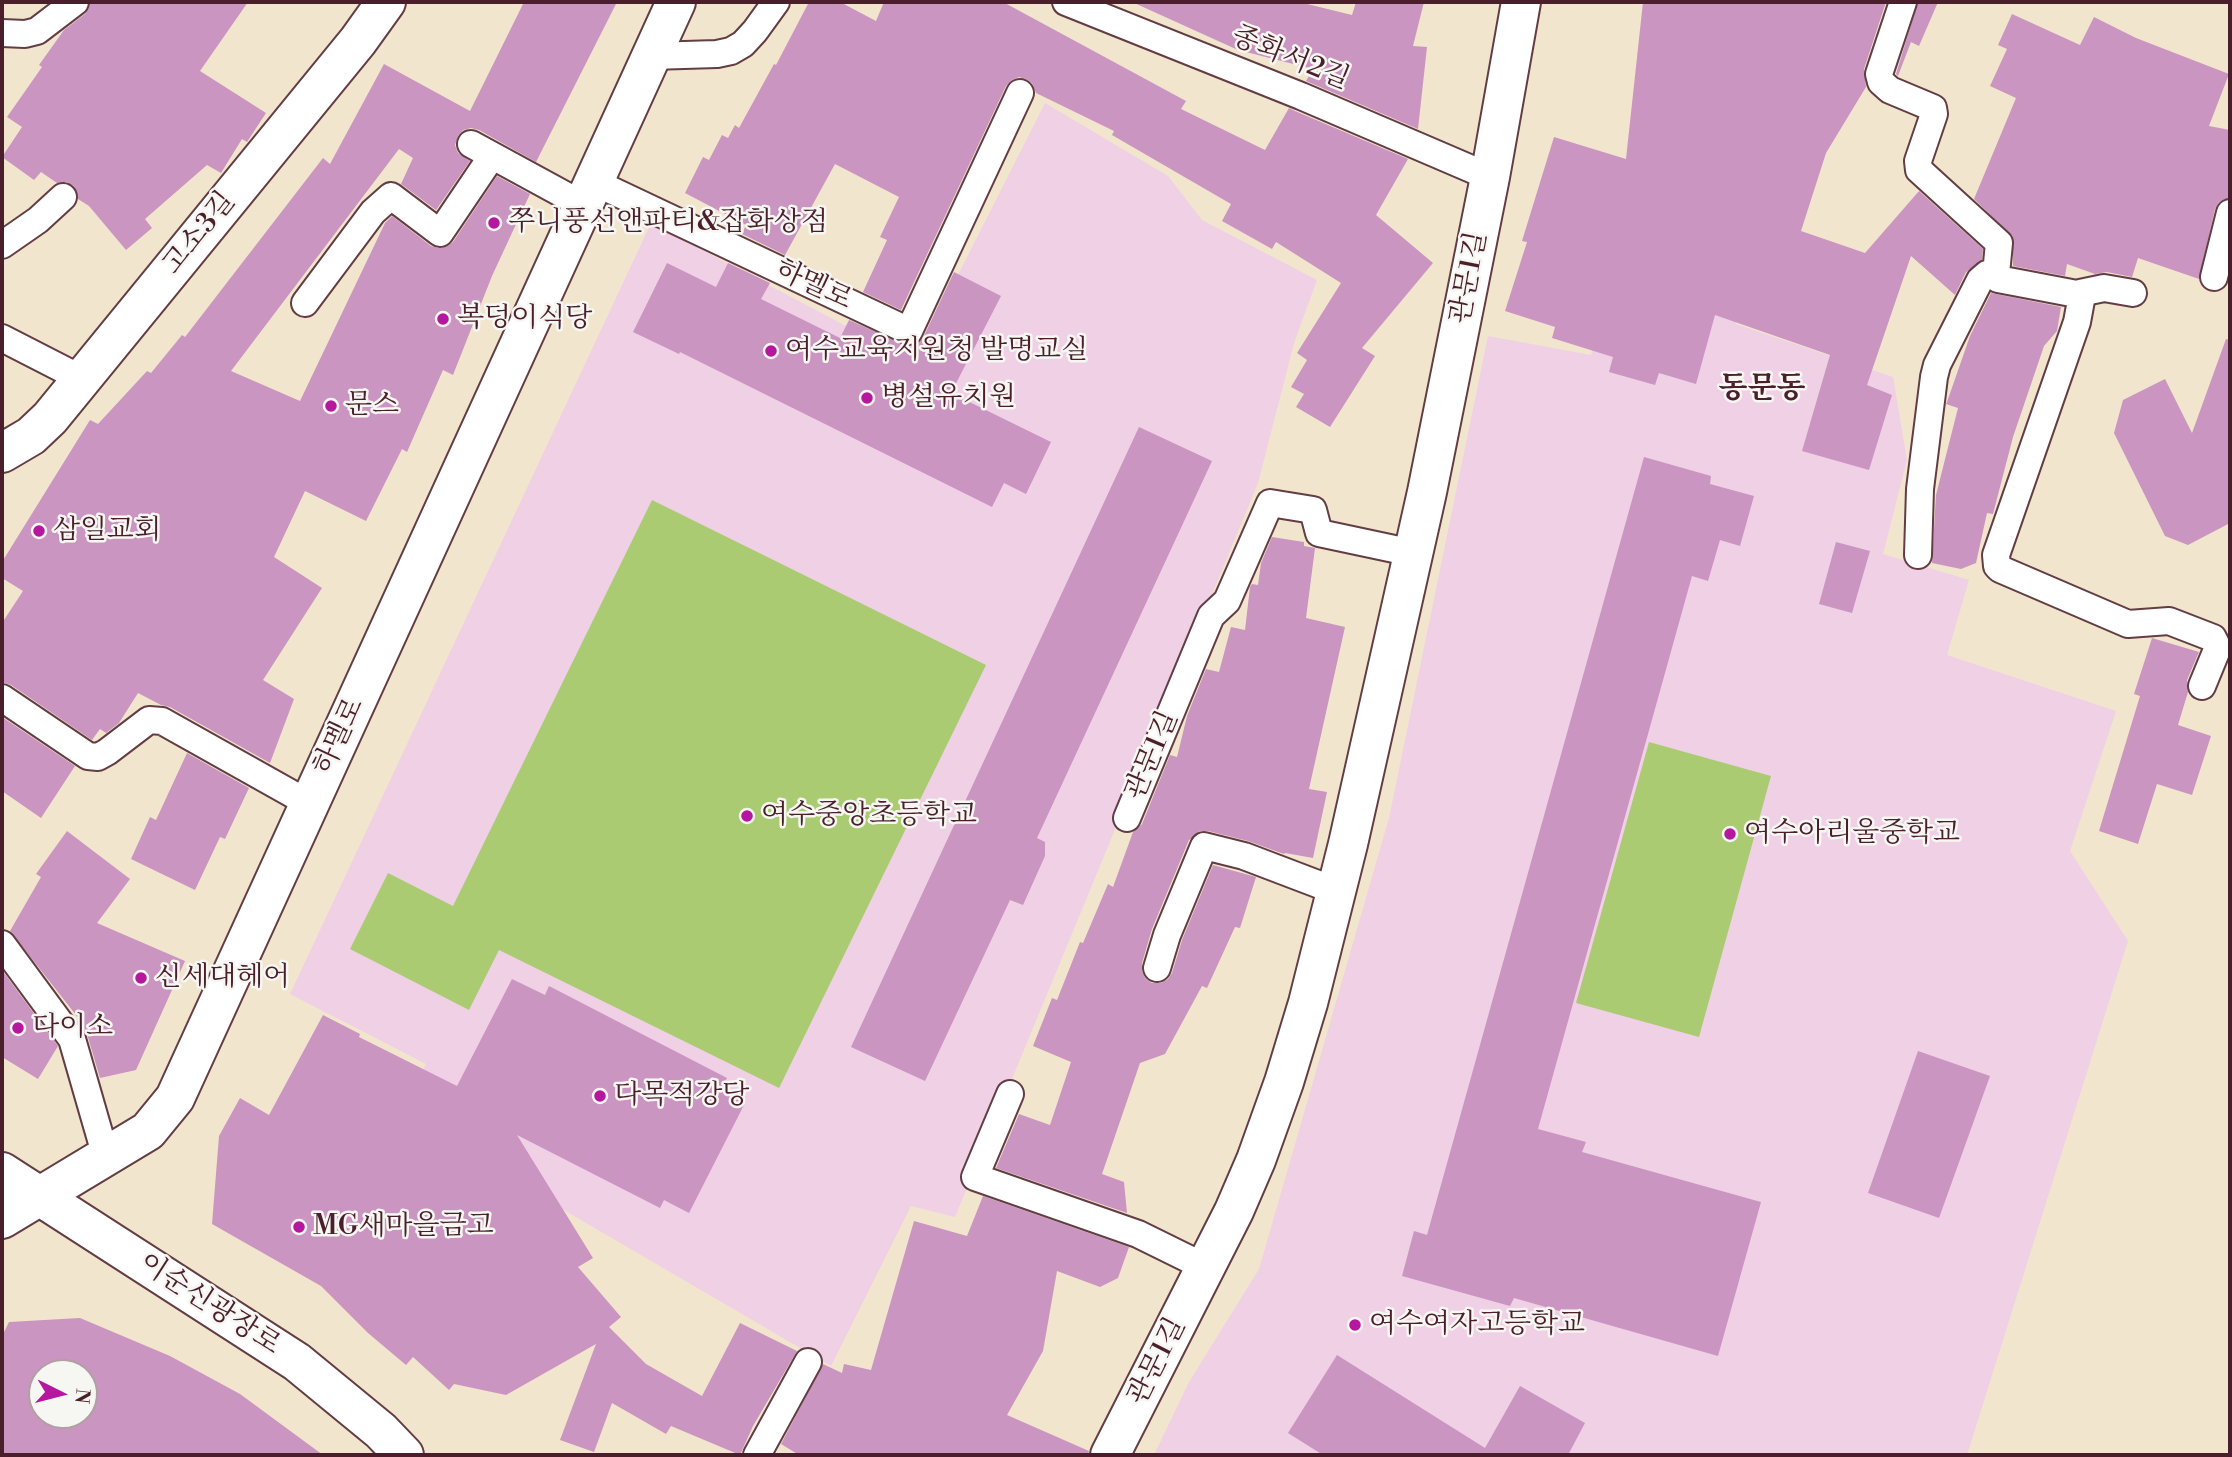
<!DOCTYPE html>
<html>
<head>
<meta charset="utf-8">
<style>
  body { margin:0 }
  #map { position:relative; width:2232px; height:1457px; overflow:hidden; background:#f2e5cd; font-family:"Libre Bodoni",serif }
  canvas { display:block }
  .frame { position:absolute; inset:0; border:4px solid #4a1f2b; pointer-events:none }
  .north { position:absolute; left:28px; top:1359px; width:70px; height:70px; box-sizing:border-box; background:#f6f6f2; border:2px solid #b1a0a2; border-radius:50%; rotate:96deg; font-size:19px; font-weight:700; line-height:28px; text-align:center; color:#4a1f2b }
  .north::after { content:''; display:block; margin:auto; width:24px; height:32px; background:#b5179e; clip-path:polygon(50% 0,100% 100%,50% 72%,0 100%) }
</style>
</head>
<body>
<div id="map">
<canvas width="2232" height="1457"></canvas>
<div class="frame"></div>
<div class="north">N</div>
</div>
<script>
const g = document.querySelector('canvas').getContext('2d');
g.lineJoin = 'round';
function fillPath(path, color) { g.fillStyle = color; g.fill(path, 'evenodd'); }
const poly = rows => new Path2D(rows.map(r => 'M' + r).join(''));
function stroke(path, color, width, dash) { g.strokeStyle = color; g.lineWidth = width; g.lineCap = dash ? 'butt' : 'round'; g.setLineDash(dash || []); g.stroke(path); }
function drawText(font, color, halo, rows, align = 'center') {
  g.font = font + ' "Libre Bodoni","Noto Serif KR",serif'; g.lineWidth = 5; g.setLineDash([]); g.textBaseline = 'middle'; g.strokeStyle = halo; g.fillStyle = color; for (const [text, x, y, turn = 0] of rows) {
    g.save(); g.translate(x, y); g.rotate((+turn || 0) * Math.PI / 180); g.textAlign = isNaN(turn) ? turn : align; if (halo) g.strokeText(text, 0, 0); g.fillText(text, 0, 0); g.restore();
  }
}
const built = poly([
  [1045,103,1168,176,1202,220,1317,280,1294,343,1258,483,955,1217,911,1206,831,1366,401,1115,426,1064,290,994,651,223,914,362],
  [1628,225,1751,259,1736,324,1893,377,1907,460,1883,554,1969,580,1947,655,2116,711,2070,851,2128,941,1967,1455,1154,1455,1189,1382,1259,1269,1389,818,1488,336,1591,355]
]);
const green = poly([
  [652,500,986,665,779,1088,499,950,469,1010,350,949,388,873,453,906],
  [1649,742,1771,776,1699,1037,1576,1003]
]);
const building = poly([
  [90,2,248,2,200,71,266,113,247,142,242,139,221,173,207,165,145,219,152,228,126,250,89,206,78,199,74,186,67,182,57,183,41,172,34,180,2,157,22,127,7,117,42,67,39,65,64,30,85,14],
  [524,2,617,2,536,162,479,130,471,128,463,130,458,136,455,145,458,153,470,161,436,210,401,184,413,158,399,149,231,371,300,401,385,223,392,216,431,246,438,248,446,247,453,242,497,176,530,194,492,276,453,375,443,370,407,452,402,449,366,521,305,491,274,557,322,588,263,680,294,699,270,763,170,707,161,705,138,693,119,723,106,733,100,729,92,740,11,685,2,682,2,623,23,591,2,578,2,562,90,420,98,424,147,371,151,373,182,335,185,337,323,158,330,164,384,64,470,111],
  [809,2,840,2,876,21,884,2,1003,2,1186,101,1181,109,1265,150,1289,108,1295,111,1408,159,1376,215,1433,263,1362,348,1375,356,1330,427,1296,407,1304,394,1291,387,1307,360,1297,353,1341,283,1276,242,1272,249,1222,221,1231,204,1112,135,1114,131,1036,93,1032,83,1026,79,1019,77,1012,80,1006,86,901,310,863,292,887,240,880,237,899,197,835,164,785,255,742,234,746,225,685,193,703,157,709,160,722,135,728,138,735,125,739,128,774,64,776,65],
  [1132,2,1299,2,1352,15,1356,2,1424,2,1413,46,1427,47,1418,129,1306,81,1313,69,1238,50],
  [1643,2,1886,2,1864,69,1866,87,1826,153,1801,231,1865,253,1919,191,1983,249,1982,260,1966,272,1955,295,1911,256,1867,385,1892,395,1869,470,1802,451,1830,355,1715,315,1696,384,1659,373,1655,385,1609,372,1613,357,1552,338,1555,327,1505,311,1527,242,1522,241,1554,137,1626,159],
  [1918,2,1938,2,1919,46,1911,42,1898,76,1896,74],
  [2012,14,2080,45,2094,17,2136,38,2229,74,2209,126,2230,130,2230,198,2219,202,2215,209,2199,279,2138,258,2132,277,2107,272,2095,274,2067,264,2065,276,2013,266,2013,237,1974,199,2016,98,1990,86,2007,49,1998,45],
  [667,263,716,287,728,263,770,283,761,299,840,338,849,320,910,347,917,344,923,338,954,272,1001,296,951,393,1051,442,1026,494,1004,483,992,507,680,352,679,354,633,332],
  [1991,293,2061,307,2057,331,2044,346,2013,437,1993,514,1987,513,1976,563,1961,569,1932,563,1936,495,1958,408,1946,404,1947,402,1970,336],
  [2226,339,2230,340,2230,523,2188,545,2165,536,2114,433,2123,400,2165,379,2192,433],
  [1139,427,1212,461,1037,838,1045,842,1045,856,1023,905,1010,900,925,1081,851,1047],
  [1644,457,1711,476,1710,484,1754,496,1740,546,1720,540,1708,581,1692,576,1538,1129,1586,1142,1582,1152,1761,1202,1718,1356,1514,1298,1510,1306,1402,1276,1414,1231,1427,1235],
  [1272,537,1304,542,1304,546,1315,548,1306,618,1345,627,1309,789,1327,792,1313,858,1285,853,1284,854,1248,841,1208,831,1200,831,1189,840,1152,929,1142,963,1142,972,1146,979,1152,983,1161,983,1168,979,1172,973,1182,940,1213,865,1256,877,1240,928,1235,927,1207,988,1202,986,1165,1054,1140,1063,1102,1174,1124,1182,1127,1213,996,1168,1019,1114,1050,1125,1071,1062,1033,1046,1052,998,1057,1000,1080,942,1083,943,1108,884,1113,887,1133,832,1142,824,1170,755,1177,757,1187,716,1206,669,1219,672,1231,627,1245,630,1250,587,1252,584,1258,585,1261,563],
  [1836,542,1870,551,1852,613,1819,604],
  [2152,638,2199,652,2187,680,2188,692,2178,725,2211,736,2192,795,2157,784,2138,844,2099,831,2140,696,2134,694],
  [2,717,75,766,41,818,2,791],
  [187,753,249,788,225,839,220,837,195,890,131,859,150,817,156,820],
  [67,831,130,879,97,923,185,961,136,1070,100,1078,87,1034,76,1015,10,931,41,877,36,874],
  [2,970,58,1046,38,1079,2,1057],
  [512,979,545,995,549,986,727,1078,721,1088,746,1101,689,1213,664,1200,660,1208,517,1135,593,1258,578,1267,621,1317,609,1327,646,1364,702,1396,740,1323,797,1351,753,1426,740,1455,671,1426,666,1434,612,1403,594,1452,560,1440,596,1344,506,1395,454,1384,449,1390,413,1357,406,1365,368,1333,321,1286,212,1224,219,1136,240,1098,269,1115,323,1015,360,1034,359,1037,457,1086],
  [1918,1051,1990,1076,1939,1218,1868,1193],
  [983,1196,1129,1247,1118,1278,1100,1287,1057,1271,1043,1351,1007,1415,1089,1451,1088,1455,799,1455,781,1444,823,1364,842,1373,844,1364,871,1370,914,1221,967,1236],
  [80,1318,170,1356,240,1394,323,1455,2,1455,2,1336,9,1322],
  [42,1373,84,1373,84,1415,42,1415],
  [1337,1355,1485,1448,1520,1386,1585,1423,1568,1455,1323,1455,1288,1433]
]);
const service = poly([
  [1066,2,1301,96,1490,177],
  [1903,2,1879,74,1881,82,1890,90,1933,108,1934,114,1918,161,1919,170,1999,243,1996,274,1998,279,2082,295,2077,322,1996,555,1997,566,2000,569,2128,624,2169,621,2213,638,2217,646,2216,652,2202,686],
  [2,33,25,34,37,31,75,2],
  [651,56,717,54,731,51,743,44,755,31,776,2],
  [471,144,583,205],
  [594,182,909,331,1020,93],
  [2,245,38,220,63,197],
  [2214,277,2230,213],
  [2080,293,2104,288,2133,293],
  [305,303,373,212,391,196,440,233,492,156],
  [2,338,82,379],
  [1918,555,1920,489,1934,377,1937,365,1980,280,1987,274,1996,272],
  [2,698,88,756,98,757,107,752,149,720,162,721,310,804],
  [1127,818,1211,616,1227,601,1270,503,1313,510,1319,533,1413,553],
  [2,944,72,1039,106,1157],
  [1157,968,1167,935,1204,846,1244,856,1336,891],
  [1010,1094,975,1177,1138,1234,1207,1268],
  [757,1455,808,1362]
]);
const minor = poly([
  [2,453,31,436,50,418,358,41,386,2],
  [1110,1455,1234,1211,1256,1160,1284,1082,1308,1003,1348,844,1427,492,1490,177,1521,2]
]);
const tertiary = poly([
  [2,1172,297,1362,381,1431,404,1455],
  [2,1219,148,1131,175,1098,676,2]
]);
const markers = [
  [494,223,7,"#b5179e"],
  [443,319,7,"#b5179e"],
  [771,351,7,"#b5179e"],
  [867,398,7,"#b5179e"],
  [331,406,7,"#b5179e"],
  [39,531,7,"#b5179e"],
  [747,816,7,"#b5179e"],
  [1730,834,7,"#b5179e"],
  [141,978,7,"#b5179e"],
  [18,1028,7,"#b5179e"],
  [600,1096,7,"#b5179e"],
  [299,1227,7,"#b5179e"],
  [1355,1325,7,"#b5179e"]
];
const streetNames = [
  ["종화서2길",1290,59,22],
  ["고소3길",200,234,-51],
  ["관문1길",1470,278,-79],
  ["하멜로",813,286,25],
  ["하멜로",340,737,-65],
  ["관문1길",1153,756,-67],
  ["이순신광장로",209,1305,33],
  ["관문1길",1158,1362,-63]
];
const poiNames = [
  ["쭈니풍선앤파티&잡화상점",508,223],
  ["복덩이식당",457,319],
  ["여수교육지원청 발명교실",785,351],
  ["병설유치원",881,398],
  ["문스",345,406],
  ["삼일교회",53,531],
  ["여수중앙초등학교",761,816],
  ["여수아리울중학교",1744,834],
  ["신세대헤어",155,978],
  ["다이소",32,1028],
  ["다목적강당",614,1096],
  ["MG새마을금고",313,1227],
  ["여수여자고등학교",1369,1325]
];
const neighbourhoodNames = [
  ["동문동",1762,390]
];
fillPath(built, '#efd0e5');
fillPath(green, '#abcb73');
fillPath(building, '#ca95c1');
stroke(service, '#633d43', 30);
stroke(minor, '#633d43', 42);
stroke(tertiary, '#633d43', 42);
stroke(service, '#fff', 26);
stroke(minor, '#fff', 38);
stroke(tertiary, '#fff', 38);
for (const [x, y, r, color] of markers) { const dot = new Path2D(); dot.arc(x, y, r, 0, 2 * Math.PI); g.fillStyle = color; g.fill(dot); stroke(dot, '#f6f6f2', 2.5); }
drawText('28px', '#4a1f2b', '#f6f6f2', streetNames);
drawText('28px', '#4a1f2b', '#f6f6f2', poiNames, 'left');
drawText('bold 30px', '#4a1f2b', '#f6f6f2', neighbourhoodNames);
</script>
</body>
</html>
